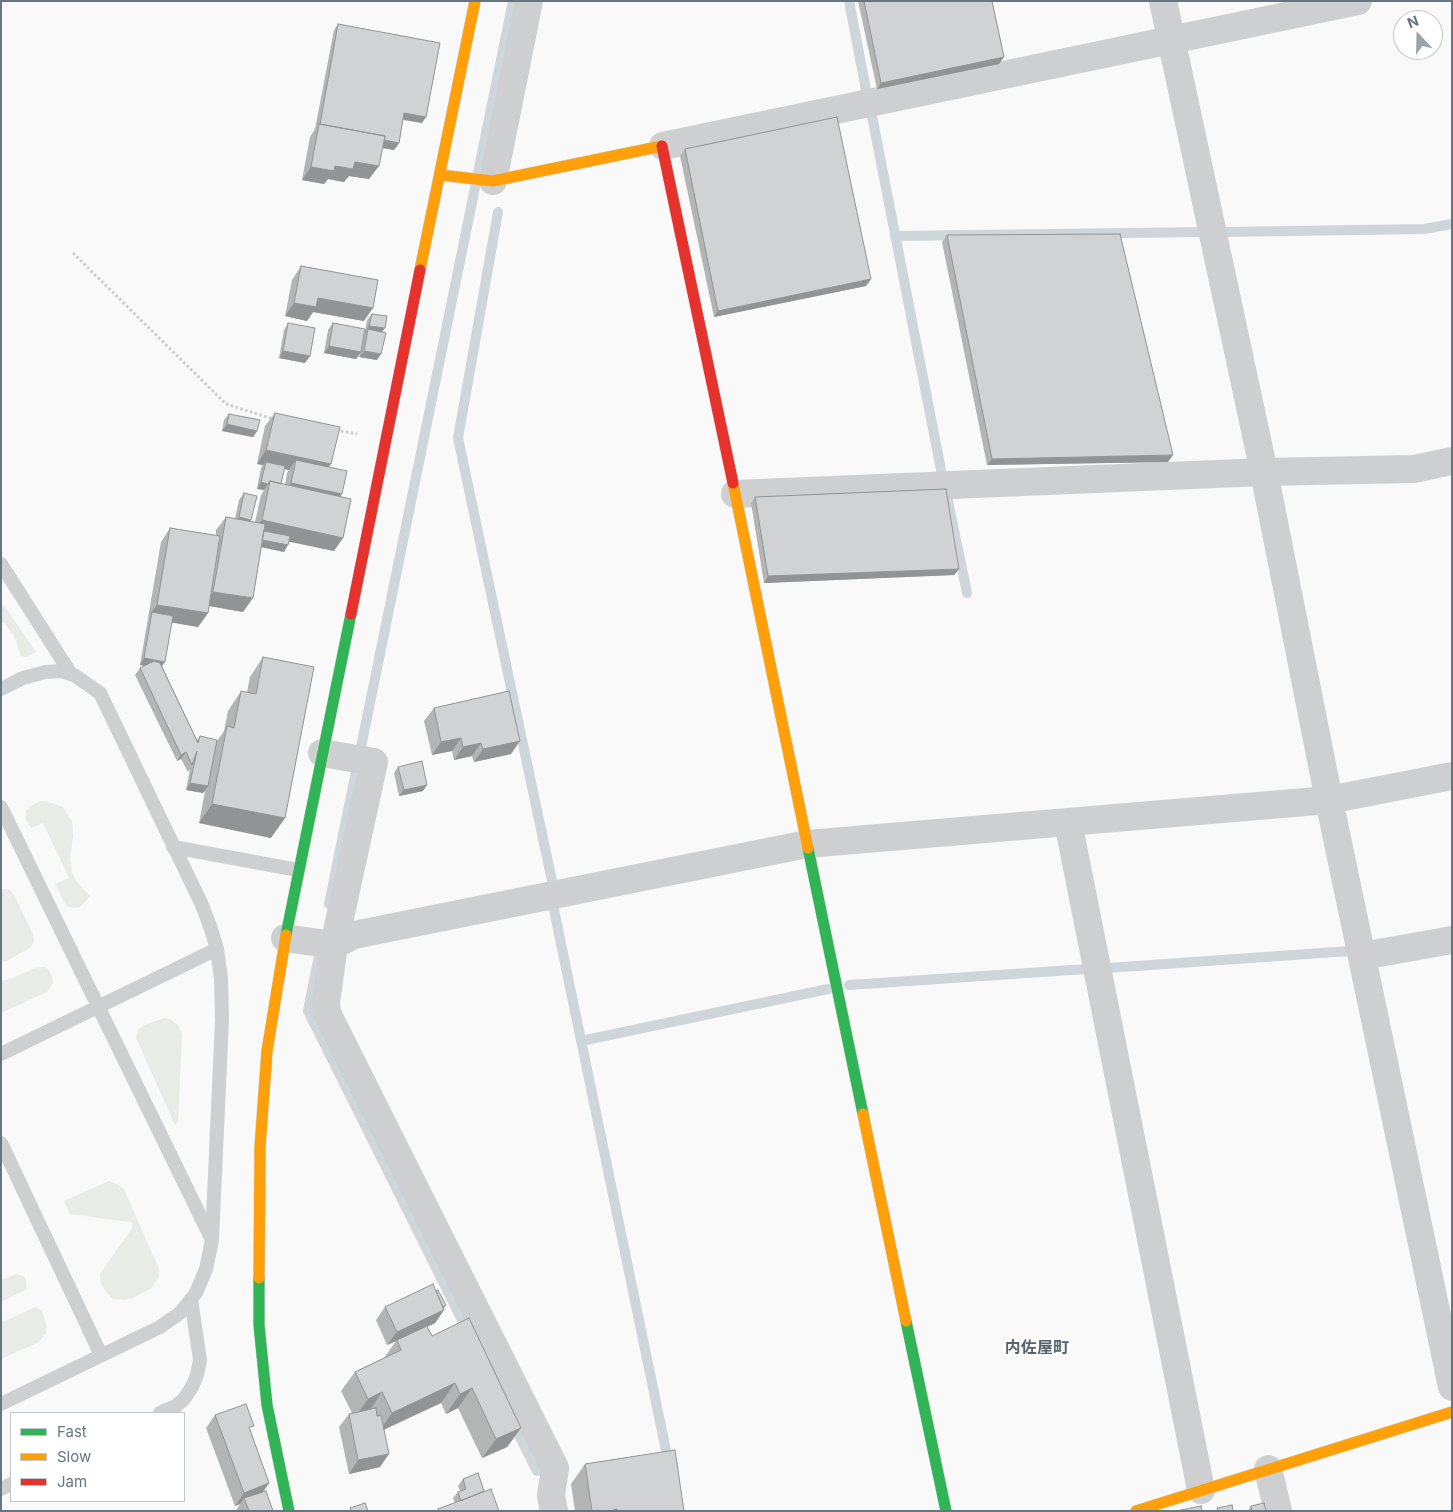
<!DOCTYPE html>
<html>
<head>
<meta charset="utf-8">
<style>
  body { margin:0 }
  #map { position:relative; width:1453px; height:1512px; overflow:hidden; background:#f9f9f9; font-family:Inter,sans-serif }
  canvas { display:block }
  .frame { position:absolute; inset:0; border:2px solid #657683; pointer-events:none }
  .legend { position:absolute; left:10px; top:1412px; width:175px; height:90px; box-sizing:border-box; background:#fff; border:1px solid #c1c8cd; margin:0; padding:6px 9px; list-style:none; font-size:15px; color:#657683 }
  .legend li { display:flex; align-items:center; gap:10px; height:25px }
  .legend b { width:25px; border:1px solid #c1c8cd }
  .north { position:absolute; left:1393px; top:10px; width:50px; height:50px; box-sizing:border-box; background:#fff; border:1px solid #c1c8cd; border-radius:50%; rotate:339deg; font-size:14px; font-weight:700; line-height:20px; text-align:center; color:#657683 }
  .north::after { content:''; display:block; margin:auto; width:18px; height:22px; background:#99a4ac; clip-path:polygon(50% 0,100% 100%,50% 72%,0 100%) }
</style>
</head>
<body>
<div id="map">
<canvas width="1453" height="1512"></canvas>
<div class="frame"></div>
<ul class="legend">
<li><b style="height:6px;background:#30b455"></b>Fast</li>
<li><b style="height:6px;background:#ff9f0a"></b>Slow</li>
<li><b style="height:6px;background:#e5322d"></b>Jam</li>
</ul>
<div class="north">N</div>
</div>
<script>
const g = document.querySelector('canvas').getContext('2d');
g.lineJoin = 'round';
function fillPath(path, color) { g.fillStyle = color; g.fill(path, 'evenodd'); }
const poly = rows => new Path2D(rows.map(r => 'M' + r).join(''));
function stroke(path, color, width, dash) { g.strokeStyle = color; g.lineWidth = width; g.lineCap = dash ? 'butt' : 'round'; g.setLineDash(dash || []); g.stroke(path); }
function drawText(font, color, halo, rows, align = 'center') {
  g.font = font + ' Inter,"Noto Sans JP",sans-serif'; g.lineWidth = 5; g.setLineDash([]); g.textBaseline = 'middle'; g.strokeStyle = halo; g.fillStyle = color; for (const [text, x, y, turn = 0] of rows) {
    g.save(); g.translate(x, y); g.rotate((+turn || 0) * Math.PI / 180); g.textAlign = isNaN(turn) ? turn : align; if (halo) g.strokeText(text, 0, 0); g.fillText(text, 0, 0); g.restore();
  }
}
const green = poly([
  [1,603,5,607,36,652,26,657,21,656,14,636,6,625,1,622],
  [41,801,49,802,63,807,72,821,73,837,70,859,72,872,76,881,90,896,80,907,73,908,66,906,55,884,69,878,43,823,31,828,25,818,26,811,30,806],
  [4,889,10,890,14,895,33,934,34,941,31,947,7,961,1,962,1,890],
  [44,967,48,969,52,976,53,983,47,992,1,1013,1,981,10,979,35,968],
  [165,1018,170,1019,178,1025,182,1034,178,1122,175,1125,136,1038,138,1030,145,1025],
  [109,1181,117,1184,124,1189,159,1269,159,1276,152,1288,133,1298,123,1300,113,1299,106,1292,101,1283,100,1274,132,1228,133,1223,130,1222,70,1214,64,1201],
  [16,1274,23,1276,25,1278,27,1289,1,1302,1,1280],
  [35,1307,42,1311,47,1327,46,1333,39,1342,1,1359,1,1323]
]);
const stream = poly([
  [849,1,867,95],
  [871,111,943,480],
  [498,212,458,438,552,881],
  [1222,232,1424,229,1452,224],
  [895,236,1204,232],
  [947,496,967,593],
  [329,904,513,1],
  [553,905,669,1465],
  [321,945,308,1011,468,1332],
  [1108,968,1350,951],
  [849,985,1087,969],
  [581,1041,828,989],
  [512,1421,537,1471]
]);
const path = poly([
  [73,253,226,404,273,419],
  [336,430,357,434]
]);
const lane = poly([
  [1,564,71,674],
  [1,689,23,678,45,672,61,671,74,675,100,693,202,905,211,929,217,949,221,979,222,1020,212,1240,206,1269,196,1293,180,1313,160,1327,1,1404],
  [1,807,211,1238],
  [173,847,298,870],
  [1,1054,217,949],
  [1,1143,101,1355],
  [160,1413,176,1406,184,1399,192,1387,197,1375,200,1360,191,1299],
  [1,1489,11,1484]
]);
const street = poly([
  [1163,1,1264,472,1329,800,1452,1387],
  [663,146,1358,1],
  [493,181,529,1],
  [735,494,1264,472,1414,469,1452,461],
  [322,753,374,762,334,945,326,1002,327,1013,555,1468,551,1496,554,1511],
  [1068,822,1201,1490],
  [285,938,334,945,354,935,807,844,1329,800,1452,776],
  [1362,956,1452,940],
  [1268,1469,1278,1511]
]);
const fast = poly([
  [808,848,863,1114],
  [286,935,351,614],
  [259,1278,259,1325,267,1405,289,1511],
  [906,1321,946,1511]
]);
const slow = poly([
  [440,175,493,181,662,146],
  [420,270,475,1],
  [733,483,808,848],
  [863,1114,906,1321],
  [259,1278,260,1147,267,1051,286,935],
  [1136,1511,1452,1412]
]);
const jam = poly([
  [662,146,733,483],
  [351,614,420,270]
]);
const wall = poly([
  [858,1,992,1,1004,57,999,64,877,89],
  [338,24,422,123,403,120,399,143,394,150,382,148,369,179,349,176,344,182,328,179,324,184,302,180,310,137,315,129,334,30],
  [685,149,871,279,866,286,714,317,680,156],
  [947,235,1168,462,987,465,942,242],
  [301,266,364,321,313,312,307,321,285,316,292,280],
  [372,314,382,332,377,360,359,357,360,354,356,359,324,353,328,330,333,323,364,335,365,333,365,332,367,320],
  [288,323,305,363,279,358,284,330],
  [275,413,329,467,340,496,334,551,289,541,284,552,261,547,243,612,209,606,208,613,198,627,172,622,162,666,197,740,200,736,217,741,224,731,228,711,241,691,247,692,250,677,263,657,271,838,199,823,205,791,203,793,186,790,190,769,188,772,181,759,177,761,135,675,140,668,145,666,140,665,161,542,170,528,216,536,216,530,226,517,235,519,239,500,244,493,251,520,251,521,255,522,261,495,264,490,257,489,261,468,263,465,257,464,265,426],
  [284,469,289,470,287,473,285,485,281,484],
  [229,414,257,431,253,437,222,431,224,420],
  [755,497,959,569,954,575,764,583,751,503],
  [434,708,511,754,474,762,472,756,454,760,452,751,432,755,424,721],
  [398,767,423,791,399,796,394,773],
  [385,1307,444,1308,444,1310,435,1323,427,1327,432,1336,521,1428,507,1447,482,1458,458,1408,446,1414,441,1403,384,1430,380,1467,349,1474,339,1427,349,1414,352,1413,341,1391,355,1372,384,1358,396,1341,387,1345,376,1320],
  [215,1415,250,1430,269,1483,263,1492,273,1511,236,1511,240,1504,235,1506,206,1428],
  [585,1464,684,1511,575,1511,571,1484],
  [463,1479,484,1492,499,1511,437,1511,438,1509,455,1503,453,1498,458,1492,460,1491,458,1486],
  [1251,1506,1266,1511,1248,1511]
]);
const shadedWall = poly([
  [1004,57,999,64,877,89,881,83],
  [404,113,426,117,422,123,400,119],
  [318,130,399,143,394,150,317,136],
  [355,162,379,166,369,179,349,176,344,182,328,179,324,184,302,180,311,167,335,166],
  [871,279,866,286,714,317,718,311],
  [318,298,373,308,364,321,313,312,307,321,285,316,294,303],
  [369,326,385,328,380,335,368,329,365,333,365,332],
  [329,346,361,352,356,359,324,353],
  [283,351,310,356,305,363,279,358],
  [364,351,381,354,377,360,359,357],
  [227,424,257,431,253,437,222,431],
  [266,450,331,464,322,477,296,460,289,470,265,465,266,462,263,465,257,464],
  [1173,455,1168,462,987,465,992,459],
  [261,482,268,484,264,490,257,489],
  [291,483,342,494,333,507,282,496],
  [239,517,251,520,247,527,234,524],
  [262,520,343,538,334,551,252,534],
  [261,539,288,545,284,552,256,546],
  [959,569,954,575,764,583,768,576],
  [213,592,253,598,243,612,204,605],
  [157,605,208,613,198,627,151,619,152,612,147,618],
  [144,658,165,662,160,669,140,665],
  [461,738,452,751,432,755,441,742],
  [520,741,511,754,474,762,483,749],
  [481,743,472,756,454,760,463,747],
  [186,752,181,759,177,761,181,755],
  [190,783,208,786,203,793,186,790],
  [427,785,423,791,399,796,404,790],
  [212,804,285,818,271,838,199,823],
  [446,1305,442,1311,444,1310,435,1323,397,1341,397,1340,396,1341,387,1345,397,1332],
  [455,1383,441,1403,378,1432,392,1413],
  [472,1388,458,1408,446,1414,460,1394],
  [382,1392,369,1411,354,1418,368,1399],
  [521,1428,507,1447,482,1458,496,1439],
  [389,1454,380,1467,349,1474,358,1460],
  [269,1483,260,1496,244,1498,240,1504,235,1506,244,1493]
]);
const building = poly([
  [864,1,992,1,1004,57,881,83,864,1],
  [338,24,440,43,426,117,404,113,399,143,384,140,385,136,320,124,338,24],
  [837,117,871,279,718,311,685,149,837,117],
  [319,124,385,136,379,166,355,162,353,169,335,166,334,171,311,167,319,124],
  [1120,234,1173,455,992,459,947,235,1120,234],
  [301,266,378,280,373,308,318,298,316,307,294,303,301,266],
  [372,314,387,316,385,328,369,326,372,314],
  [288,323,315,328,310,356,283,351,288,323],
  [333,323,365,329,361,352,329,346,333,323],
  [368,329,386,333,381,354,364,351,368,329],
  [275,413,340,427,331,464,266,450,275,413],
  [229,414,260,420,257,431,227,424,229,414],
  [296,460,347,471,342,494,291,483,296,460],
  [266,462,285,466,281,484,270,481,268,484,261,482,266,462],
  [270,481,351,499,343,538,262,520,270,481],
  [946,489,959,569,768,576,755,497,946,489],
  [244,493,257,496,251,520,239,517,244,493],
  [226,517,265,524,253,598,213,592,226,517],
  [170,528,220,536,208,613,157,605,170,528],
  [264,531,290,536,288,545,262,540,264,531],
  [152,612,173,616,165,662,144,658,152,612],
  [263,657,314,667,285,818,212,804,227,726,234,728,241,691,256,694,263,657],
  [154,661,160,663,198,743,200,736,217,740,208,786,190,783,197,751,192,765,186,752,181,755,140,668,154,661],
  [509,691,520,741,483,749,481,743,463,747,461,738,441,742,434,708,509,691],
  [422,761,427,785,404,790,398,767,422,761],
  [433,1284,444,1310,397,1332,385,1307,433,1284],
  [438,1290,446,1305,443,1307,436,1291,438,1290],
  [469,1318,521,1428,496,1439,472,1388,460,1394,455,1383,392,1413,382,1392,368,1399,355,1372,401,1350,397,1340,427,1326,432,1336,469,1318],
  [246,1404,254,1426,249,1427,269,1483,244,1493,215,1415,246,1404],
  [376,1408,377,1416,381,1415,389,1454,358,1460,349,1414,376,1408],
  [675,1450,684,1511,617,1511,617,1509,610,1511,592,1511,585,1464,675,1450],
  [478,1473,484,1491,461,1501,458,1492,466,1489,463,1479,478,1473],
  [491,1489,499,1511,439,1511,438,1509,491,1489],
  [266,1491,273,1511,249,1511,244,1498,266,1491],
  [365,1503,368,1511,351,1511,350,1508,365,1503],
  [1264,1503,1266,1511,1252,1511,1251,1506,1264,1503],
  [1232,1505,1233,1511,1218,1511,1217,1508,1232,1505],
  [1201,1506,1202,1511,1176,1511,1201,1506]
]);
const quarterNames = [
  ["内佐屋町",1037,1348]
];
fillPath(green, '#e8ebe6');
stroke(stream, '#ced6d9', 10);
stroke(fast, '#d5d6d7', 12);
stroke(slow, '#d5d6d7', 12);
stroke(jam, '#d5d6d7', 12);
stroke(path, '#cbcccd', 3, [2.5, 2.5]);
stroke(lane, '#cecfd0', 14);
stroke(street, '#cecfd0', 28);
stroke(fast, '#30b455', 11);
stroke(slow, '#ff9f0a', 11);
stroke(jam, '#e5322d', 11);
fillPath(wall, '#b3b5b5');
fillPath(shadedWall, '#929394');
fillPath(building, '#d0d2d3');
stroke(building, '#929394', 1);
drawText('bold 16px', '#57646e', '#fff', quarterNames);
</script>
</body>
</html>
